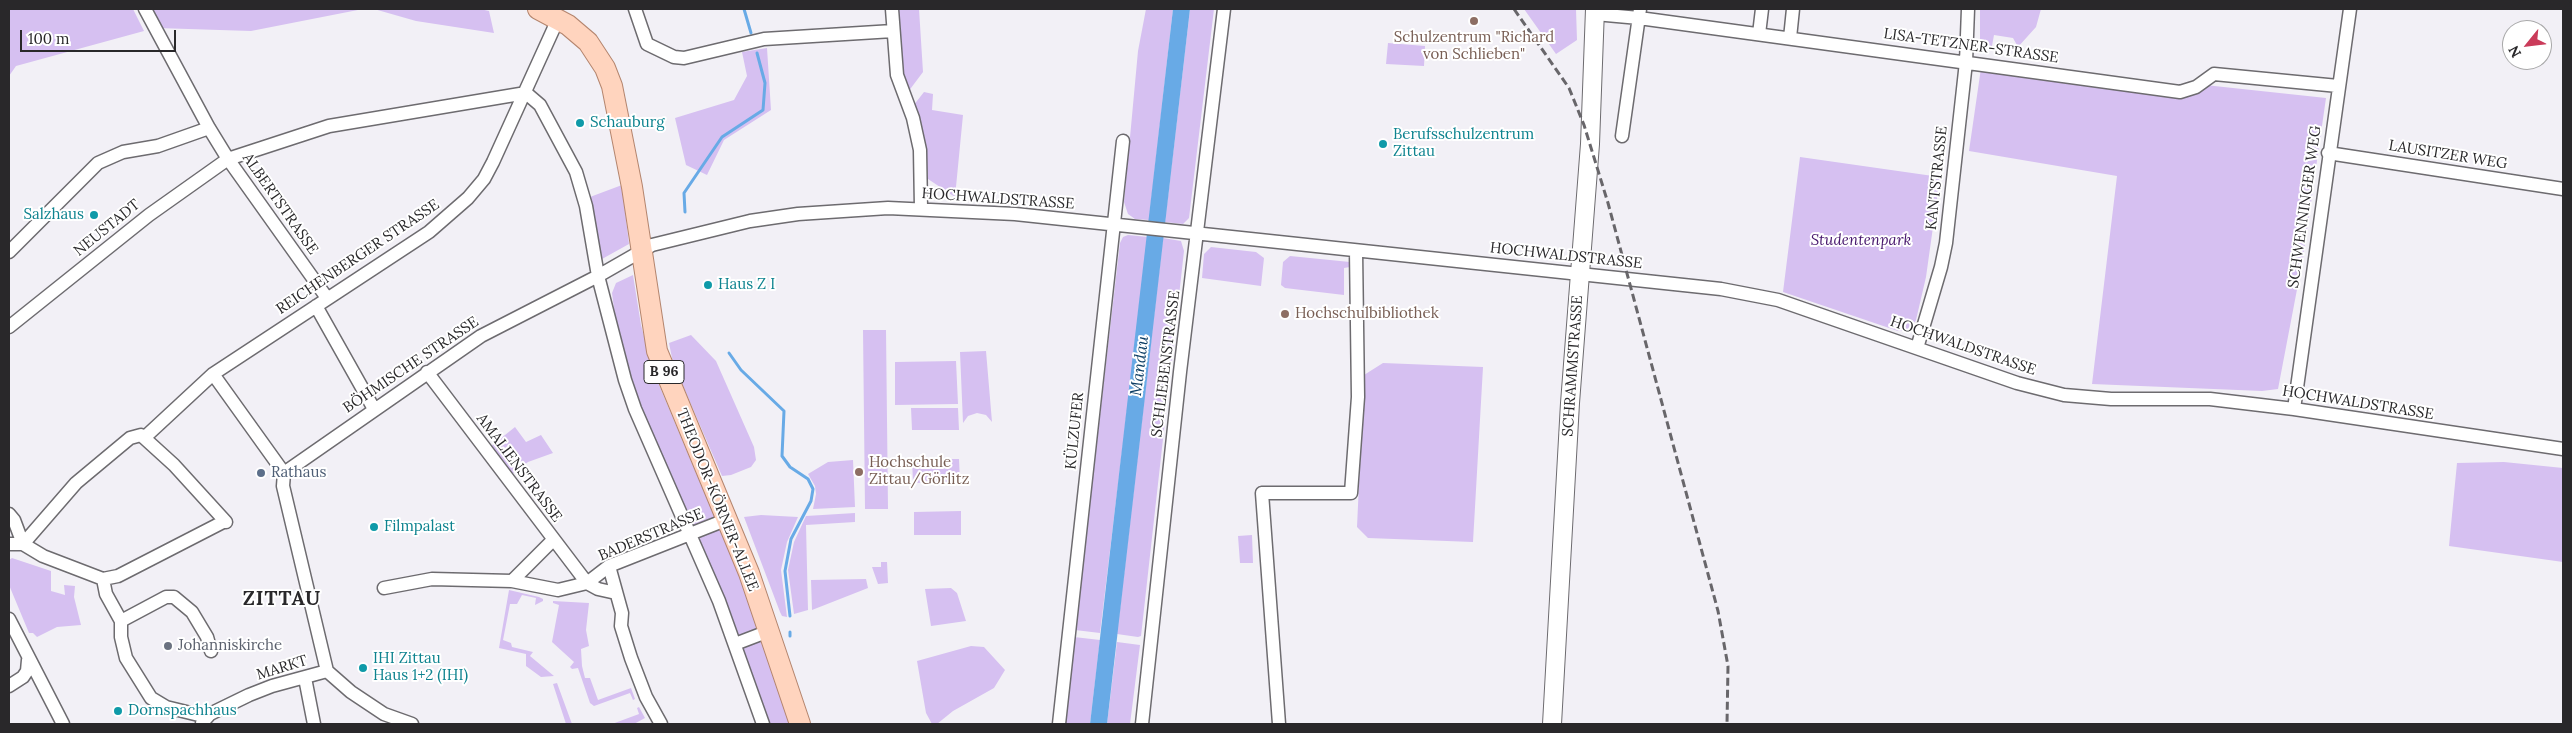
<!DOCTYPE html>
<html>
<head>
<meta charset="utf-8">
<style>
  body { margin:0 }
  #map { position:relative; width:2572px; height:733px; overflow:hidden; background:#f2f0f6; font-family:Lora,serif }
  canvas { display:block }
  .frame { position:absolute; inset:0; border:10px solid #29282a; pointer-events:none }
  .north { position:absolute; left:2502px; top:20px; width:50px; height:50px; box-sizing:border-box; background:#fff; border:1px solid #a9a9aa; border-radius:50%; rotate:241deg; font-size:14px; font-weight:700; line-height:20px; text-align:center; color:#29282a }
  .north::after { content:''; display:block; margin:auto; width:18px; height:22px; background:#ca3b5a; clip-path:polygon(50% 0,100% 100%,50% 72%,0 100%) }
  .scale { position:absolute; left:20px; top:30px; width:156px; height:22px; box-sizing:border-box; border:2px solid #29282a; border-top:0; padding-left:6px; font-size:15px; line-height:18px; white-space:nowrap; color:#29282a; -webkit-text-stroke:4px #fff; paint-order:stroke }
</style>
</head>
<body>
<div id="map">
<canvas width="2572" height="733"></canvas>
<div class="frame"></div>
<div class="north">N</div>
<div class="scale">100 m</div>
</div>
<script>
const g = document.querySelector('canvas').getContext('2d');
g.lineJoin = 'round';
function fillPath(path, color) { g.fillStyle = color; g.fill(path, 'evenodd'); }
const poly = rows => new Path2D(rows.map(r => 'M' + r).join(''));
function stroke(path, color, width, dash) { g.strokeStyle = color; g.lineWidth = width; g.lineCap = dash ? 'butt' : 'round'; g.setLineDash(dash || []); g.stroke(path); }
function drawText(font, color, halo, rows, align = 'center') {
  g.font = font + ' Lora,serif'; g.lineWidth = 4; g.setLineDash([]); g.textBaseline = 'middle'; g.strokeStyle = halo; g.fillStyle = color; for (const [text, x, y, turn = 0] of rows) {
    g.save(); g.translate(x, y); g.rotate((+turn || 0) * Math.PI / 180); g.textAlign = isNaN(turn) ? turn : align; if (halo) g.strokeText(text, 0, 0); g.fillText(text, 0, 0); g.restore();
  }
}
const green = poly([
  [9,9,133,9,144,31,16,66,9,76],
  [148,9,363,9,251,31,157,28],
  [374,9,480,9,489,11,494,33,416,21],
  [897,9,919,9,923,72,908,92,902,71],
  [1146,9,1173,9,1149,220,1135,219,1128,214,1124,202,1138,51],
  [1190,9,1214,9,1189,218,1183,224,1165,222],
  [1524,9,1576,9,1577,40,1556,54],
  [1980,9,2041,9,2036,27,2018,47,2013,38,1994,35,1992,46,1980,43],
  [1388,43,1425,46,1424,66,1386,64],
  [767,48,771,110,724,140,707,175,686,165,675,118,734,100,747,76,742,52],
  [1981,68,2172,97,2191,95,2205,85,2326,98,2303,258,2278,389,2262,391,2092,384,2117,176,1969,151],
  [924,92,933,94,932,110,963,115,955,197,928,179,924,135,913,106],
  [1800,157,1940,177,1926,277,1916,320,1909,330,1898,331,1783,292],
  [622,185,629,244,602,259,590,197],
  [1128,235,1148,237,1100,633,1075,630,1120,243,1123,237],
  [1163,238,1181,241,1184,251,1141,636,1138,637,1117,634],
  [1211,247,1256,252,1264,258,1261,286,1202,278,1204,254],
  [1290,256,1350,262,1350,267,1344,268,1344,295,1285,288,1281,285,1283,262],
  [633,275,641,325,654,373,739,575,790,724,766,724,641,412,619,347,612,293,616,283],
  [863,330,886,330,888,509,865,509],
  [691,335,716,361,754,447,756,460,751,467,731,475,722,476,673,363,669,343],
  [986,351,992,422,986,415,977,413,968,416,963,423,960,352],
  [956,361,958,404,895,405,895,362],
  [1383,363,1483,367,1473,542,1368,538,1357,527,1364,375],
  [911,408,958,408,959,430,912,430],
  [515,427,526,442,541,435,553,453,528,462,511,475,490,447],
  [912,459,959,459,960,482,913,483],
  [853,460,855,507,813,509,816,494,815,486,808,474,828,462],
  [2504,462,2563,468,2563,562,2449,546,2457,463],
  [961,511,961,535,914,535,914,512],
  [855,513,855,522,806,525,808,610,794,614,788,570,794,542,806,516],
  [761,515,798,517,787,542,781,570,787,617,782,616,780,612,744,517],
  [1252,535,1253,563,1240,563,1238,536],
  [12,558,51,571,51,591,65,595,64,585,75,586,74,597,81,625,57,627,37,637,33,633,29,633,9,585,9,560],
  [881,562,887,562,888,583,878,584,872,567,881,567],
  [866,579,868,588,812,610,811,580],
  [951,588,957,593,966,621,931,626,925,589],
  [509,590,539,597,543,599,543,601,535,605,536,598,522,595,517,604,510,604,503,640,511,643,512,647,533,652,530,656,554,676,541,677,526,666,526,654,499,648],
  [553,601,589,603,586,630,589,646,581,649,582,666,585,678,590,678,598,700,631,688,635,699,633,700,630,693,594,706,590,703,578,668,572,669,570,667,574,662,552,642,559,605,553,603],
  [1074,637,1100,640,1090,724,1064,724],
  [1117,642,1140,645,1130,724,1107,724],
  [971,646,984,647,1005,670,994,688,953,711,937,724,932,724,926,713,917,661],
  [557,683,572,724,566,724,553,684],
  [639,707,645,718,634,724,612,724,639,714,637,708]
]);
const water = poly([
  [1173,9,1190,9,1107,724,1090,724]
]);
const stream = poly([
  [744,9,751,33],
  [685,212,684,193,722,137,763,110,765,83,757,53],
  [729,353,741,370,784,411,782,456,790,467,808,479,813,489,811,501,791,539,785,571,790,616],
  [790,632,790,636]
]);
const minor = poly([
  [145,9,209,128,228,159,327,298],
  [635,9,647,44,674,57,684,58,764,39,893,31],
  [892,9,897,75,913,118,920,150,921,208],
  [1595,14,1639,18,2180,92,2196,87,2214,74,2338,86],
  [1759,34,1762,9],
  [1790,38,1793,9],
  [526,93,540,105,576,172,586,206,598,276,625,380,635,409,719,601,763,724],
  [1622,136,1640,9],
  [2328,153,2563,189],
  [9,252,98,163,123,152,158,146,209,128],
  [316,306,374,409],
  [9,327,149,215,228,159,329,126,526,93],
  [1917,348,1941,267,1946,243,1966,62,1968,9],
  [427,372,587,583,598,589,616,593],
  [213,374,284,473],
  [2294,409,2350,9],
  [144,438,213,374,429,232,468,198,484,179,493,162,558,19],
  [284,473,481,336,598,276,652,245,750,221,798,214,888,208,1015,214,1721,289,1778,300,2017,383,2064,395,2111,399,2210,399,2294,409,2563,449],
  [284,473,283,486,327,671],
  [9,514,14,520,23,544],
  [9,544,23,544],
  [23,544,76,483,130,438,141,435,174,465,226,522],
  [23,544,43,556,103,579,118,576,225,521],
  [609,566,622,613,621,626,631,658,646,697,661,724],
  [103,579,106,594,121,621,121,637,126,658,151,698,166,707,207,717],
  [512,581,553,540],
  [384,588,432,579,512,581,558,590,587,583,609,566,728,519],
  [9,619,63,724],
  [121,621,166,597,174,597,192,612,207,637,211,651],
  [735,644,769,631],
  [327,671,351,692,384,714,412,724],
  [305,678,314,724],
  [9,686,23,677,27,671,28,660],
  [202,723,210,714,249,695,272,686,327,671],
  [1059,724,1123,141],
  [1142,724,1180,372,1224,9],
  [1279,724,1262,493,1351,493,1358,397,1356,251]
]);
const secondary = poly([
  [1552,724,1570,403,1590,144,1595,9]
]);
const primary = poly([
  [538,9,568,25,588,42,605,68,612,86,632,187,657,351,749,573,800,724]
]);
const rail = poly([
  [1514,9,1569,88,1584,125,1608,203,1718,611,1728,666,1727,724]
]);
const markers = [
  [1474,21,5,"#8d6e63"],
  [580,123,5,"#0f9aa8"],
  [1383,144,5,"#0f9aa8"],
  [94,215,5,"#0f9aa8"],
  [708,285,5,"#0f9aa8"],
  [1285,314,5,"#8d6e63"],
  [859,472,5,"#8d6e63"],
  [261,473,5,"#5c6f8a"],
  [374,527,5,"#0f9aa8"],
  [168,646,5,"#6b7280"],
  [363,668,5,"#0f9aa8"],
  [118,711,5,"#0f9aa8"]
];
const shields = [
  [664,372,40]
];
const shieldNames = [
  ["B 96",664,372]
];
const educationNames = [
  ["Schulzentrum \"Richard",1474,38,"center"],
  ["von Schlieben\"",1474,55,"center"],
  ["Hochschulbibliothek",1295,314],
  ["Hochschule",869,463],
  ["Zittau/Görlitz",869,480]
];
const streetNames = [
  ["LISA-TETZNER-STRASSE",1971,46,8],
  ["LAUSITZER WEG",2448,155,9],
  ["KANTSTRASSE",1937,178,-84],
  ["HOCHWALDSTRASSE",998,199,4],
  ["ALBERTSTRASSE",280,204,55],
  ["SCHWENNINGER WEG",2305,207,-82],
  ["NEUSTADT",107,228,-39],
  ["HOCHWALDSTRASSE",1566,256,6],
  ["REICHENBERGER STRASSE",358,257,-34],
  ["HOCHWALDSTRASSE",1963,346,19],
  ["SCHLIEBENSTRASSE",1166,364,-83],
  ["BÖHMISCHE STRASSE",411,365,-34],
  ["SCHRAMMSTRASSE",1573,366,-86],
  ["HOCHWALDSTRASSE",2358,403,9],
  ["KÜLZUFER",1075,431,-84],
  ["AMALIENSTRASSE",519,468,53],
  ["THEODOR-KÖRNER-ALLEE",717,500,68],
  ["BADERSTRASSE",651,535,-23],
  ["MARKT",282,668,-17]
];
const cultureNames = [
  ["Schauburg",590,123],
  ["Berufsschulzentrum",1393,135],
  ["Zittau",1393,152],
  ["Salzhaus",84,215,"right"],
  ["Haus Z I",718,285],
  ["Filmpalast",384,527],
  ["IHI Zittau",373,659],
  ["Haus 1+2 (IHI)",373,676],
  ["Dornspachhaus",128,711]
];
const parkNames = [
  ["Studentenpark",1861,241]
];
const serviceNames = [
  ["Rathaus",271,473]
];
const worshipNames = [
  ["Johanniskirche",178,646]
];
const waterNames = [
  ["Mandau",1140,366,-83]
];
const districtNames = [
  ["ZITTAU",282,599]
];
fillPath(green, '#d6c0f1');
fillPath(water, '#68aae6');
stroke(stream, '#68aae6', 3);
stroke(minor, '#6d6b6f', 15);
stroke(secondary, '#6d6b6f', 20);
stroke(primary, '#b4856e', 22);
stroke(minor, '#fff', 12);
stroke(secondary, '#fff', 18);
stroke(primary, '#ffd4be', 20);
stroke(rail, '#68666a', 3, [8, 4]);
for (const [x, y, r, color] of markers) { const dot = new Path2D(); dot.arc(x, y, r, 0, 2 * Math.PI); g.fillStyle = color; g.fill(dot); stroke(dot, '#fff', 2); }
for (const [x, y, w] of shields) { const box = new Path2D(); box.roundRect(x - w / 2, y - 11.5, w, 23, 4); g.fillStyle = '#fff'; g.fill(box); stroke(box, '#29282a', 1); }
drawText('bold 14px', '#29282a', null, shieldNames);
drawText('15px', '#785e54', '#fff', educationNames, 'left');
drawText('15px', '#29282a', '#fff', streetNames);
drawText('15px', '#0d838f', '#fff', cultureNames, 'left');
drawText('italic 15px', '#46156c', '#fff', parkNames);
drawText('15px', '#4e5e75', '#fff', serviceNames, 'left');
drawText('15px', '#5b616d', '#fff', worshipNames, 'left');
drawText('italic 16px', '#0a3c63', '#fff', waterNames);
g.letterSpacing = '1px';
drawText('bold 20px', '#29282a', '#fff', districtNames);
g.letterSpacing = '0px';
</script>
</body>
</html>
